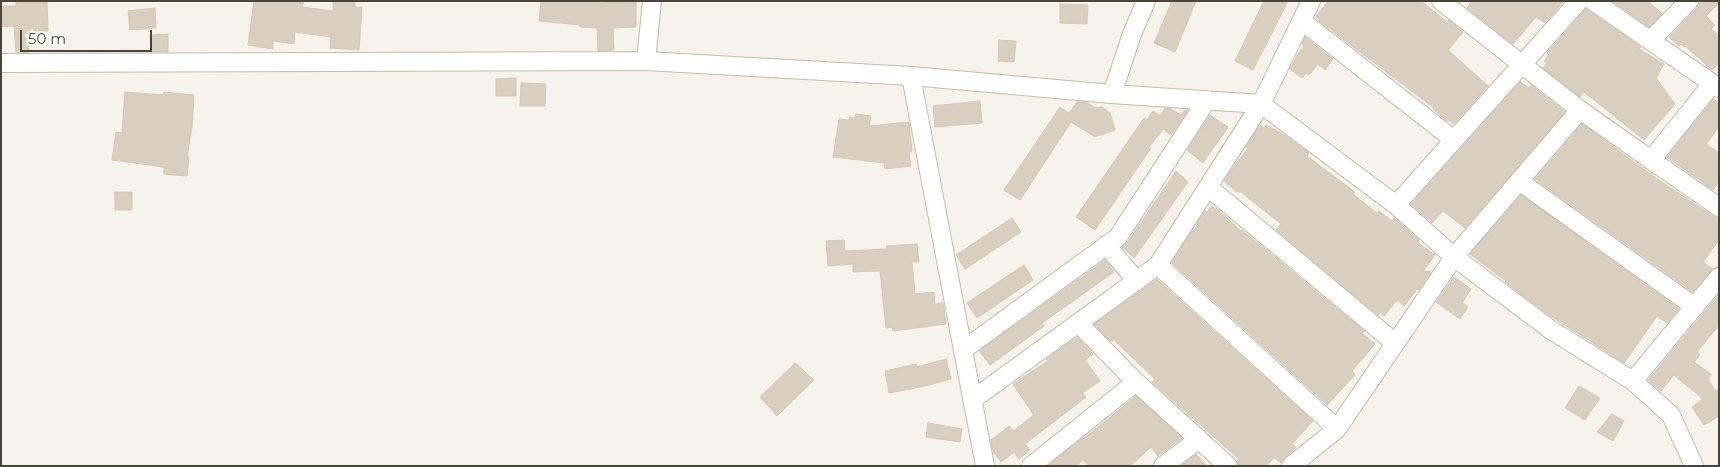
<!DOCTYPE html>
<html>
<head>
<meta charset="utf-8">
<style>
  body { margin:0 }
  #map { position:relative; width:1720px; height:467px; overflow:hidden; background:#f6f3ec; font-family:Montserrat,sans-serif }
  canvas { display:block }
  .frame { position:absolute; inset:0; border:2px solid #4b4439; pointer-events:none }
  .scale { position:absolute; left:20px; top:30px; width:132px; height:22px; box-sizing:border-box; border:2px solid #4b4439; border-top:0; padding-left:6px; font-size:15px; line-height:18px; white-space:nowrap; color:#4b4439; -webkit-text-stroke:4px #fff; paint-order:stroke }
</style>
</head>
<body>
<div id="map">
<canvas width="1720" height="467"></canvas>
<div class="frame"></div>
<div class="scale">50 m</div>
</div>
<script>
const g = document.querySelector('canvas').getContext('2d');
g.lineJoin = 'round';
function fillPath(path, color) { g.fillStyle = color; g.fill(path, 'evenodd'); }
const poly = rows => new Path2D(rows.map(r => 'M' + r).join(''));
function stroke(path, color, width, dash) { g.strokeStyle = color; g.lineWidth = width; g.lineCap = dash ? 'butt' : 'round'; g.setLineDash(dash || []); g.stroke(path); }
const building = poly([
  [254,1,304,1,302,7,333,11,333,1,355,1,355,7,362,7,359,50,330,48,331,37,295,32,294,44,273,41,273,49,248,45,254,1],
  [541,1,598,1,598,3,636,1,636,27,613,28,614,50,598,51,597,28,580,27,580,25,539,21,541,1],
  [1172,1,1196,1,1175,52,1154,43,1172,1],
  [1264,1,1288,1,1253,70,1235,61,1264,1],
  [1328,1,1421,1,1447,22,1449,20,1463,32,1448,50,1488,86,1454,124,1449,120,1447,121,1433,109,1434,108,1318,20,1319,19,1316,17,1328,1],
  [1472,1,1564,1,1545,23,1536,17,1513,44,1467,8,1472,1],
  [1612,1,1648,1,1662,14,1649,27,1612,1],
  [1699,1,1719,1,1719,3,1706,16,1715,25,1711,29,1719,36,1719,63,1712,70,1685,46,1684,47,1681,44,1679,46,1669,37,1697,8,1699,1],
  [16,2,47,2,48,31,28,31,29,52,16,52,14,26,1,27,1,6,16,6,16,2],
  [1060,4,1088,5,1087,24,1060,23,1060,4],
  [155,8,156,28,130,30,128,11,155,8],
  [1586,9,1641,47,1639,49,1664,64,1656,78,1675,104,1644,140,1584,92,1580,97,1543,68,1547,63,1544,61,1549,55,1547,53,1586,9],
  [168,34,168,52,151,52,150,35,168,34],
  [1305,37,1333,59,1325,70,1318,64,1309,75,1306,73,1302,78,1290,69,1296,57,1304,46,1302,44,1305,37],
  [999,40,1016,41,1014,62,998,61,999,40],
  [516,78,516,96,496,96,496,79,516,78],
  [1520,82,1529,88,1531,85,1565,112,1465,228,1443,211,1432,223,1411,204,1520,82],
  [521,83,546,84,545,106,520,106,521,83],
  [125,92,163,95,164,92,194,95,192,127,187,156,189,157,187,176,164,174,164,167,112,160,116,132,122,133,125,92],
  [1713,99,1719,103,1719,127,1706,144,1719,153,1719,182,1713,190,1667,157,1713,99],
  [980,101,982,123,935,127,933,106,980,101],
  [1077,102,1086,102,1096,108,1102,107,1110,113,1115,130,1095,137,1071,122,1020,200,1004,190,1060,107,1069,113,1077,102],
  [1165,108,1171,109,1181,115,1185,110,1188,110,1171,135,1163,129,1149,147,1151,148,1095,230,1076,217,1144,118,1147,120,1153,111,1160,116,1165,108],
  [856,114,871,116,869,126,909,122,912,151,909,152,911,166,885,169,884,163,833,157,839,119,849,120,850,117,855,118,856,114],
  [1210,115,1228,127,1203,163,1187,150,1210,115],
  [1582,124,1660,181,1713,216,1719,218,1719,240,1703,262,1713,269,1693,292,1535,179,1582,124],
  [1260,125,1264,128,1266,125,1283,134,1309,153,1307,156,1355,192,1353,194,1378,214,1379,211,1392,221,1394,218,1419,240,1417,242,1435,255,1423,271,1431,272,1419,290,1417,289,1404,306,1397,300,1384,316,1381,312,1378,315,1276,230,1281,224,1241,192,1237,192,1224,181,1237,162,1248,148,1246,147,1260,125],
  [1176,171,1188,182,1134,258,1122,247,1127,243,1176,171],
  [115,192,132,192,132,210,115,210,115,192],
  [1521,195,1679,309,1667,323,1657,316,1624,363,1546,313,1505,282,1506,281,1470,254,1521,195],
  [1212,206,1215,210,1216,208,1241,231,1242,230,1364,331,1362,333,1375,344,1352,371,1355,375,1327,405,1172,263,1190,234,1199,225,1197,224,1205,211,1207,212,1212,206],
  [1012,218,1021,232,965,269,956,255,1012,218],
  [844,240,845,251,887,249,886,246,917,244,919,262,912,262,915,294,934,292,935,304,943,303,946,324,893,331,892,327,886,328,880,271,853,272,853,264,828,266,826,241,844,240],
  [1105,260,1114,272,1042,323,1044,326,990,365,979,351,1105,260],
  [1024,265,1033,280,977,318,967,303,1024,265],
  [1454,277,1471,289,1462,303,1468,307,1460,319,1436,302,1454,277],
  [1157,279,1313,421,1292,444,1296,447,1281,463,1274,457,1267,466,1238,466,1237,461,1239,459,1152,382,1155,379,1114,340,1110,341,1094,324,1157,279],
  [1719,294,1719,325,1697,352,1700,355,1694,362,1711,374,1708,379,1715,391,1719,389,1719,416,1704,425,1692,407,1703,399,1674,375,1661,391,1648,380,1719,294],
  [1077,337,1093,354,1085,360,1100,381,1082,393,1086,397,1025,444,1030,450,1019,459,1014,452,1001,462,993,451,991,440,1009,426,1013,431,1034,415,1013,384,1048,361,1046,359,1077,337],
  [946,359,951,379,925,386,889,393,885,371,916,364,917,367,946,359],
  [795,363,814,380,777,416,760,397,795,363],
  [1579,386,1600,398,1585,420,1565,408,1579,386],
  [1136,396,1182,438,1158,456,1151,447,1130,466,1089,466,1083,460,1076,466,1048,466,1082,438,1083,439,1136,396],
  [1612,414,1624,421,1613,441,1597,432,1612,414],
  [928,423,962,429,960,442,926,437,928,423],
  [1196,454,1206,466,1181,466,1196,454]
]);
const minor = poly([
  [1441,1,1580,110],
  [1593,1,1719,88],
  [1302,21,1454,140,1579,1],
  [1651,40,1689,1],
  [646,61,652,1],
  [1,63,646,61,911,76,1112,94,1261,104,1396,205,1454,257,1551,330,1633,381,1671,415,1694,466],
  [911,76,985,466],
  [1712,84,1651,160,1719,207],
  [1112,94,1132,34,1146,1],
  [1519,181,1695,307],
  [1208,187,1395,343],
  [1396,205,1454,140],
  [1106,245,1137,281],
  [1158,265,1337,429],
  [1078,323,1136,382,1228,466],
  [963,350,1118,237,1207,100],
  [1633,381,1719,277],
  [972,400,1158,265,1261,104,1311,1],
  [1031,466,1136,382],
  [1163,466,1199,439],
  [1291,466,1337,429,1454,257,1580,110,1651,160]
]);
fillPath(building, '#d8cfc1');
stroke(building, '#d3c7b4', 1);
stroke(minor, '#c2bbae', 20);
stroke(minor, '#fff', 18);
</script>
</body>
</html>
